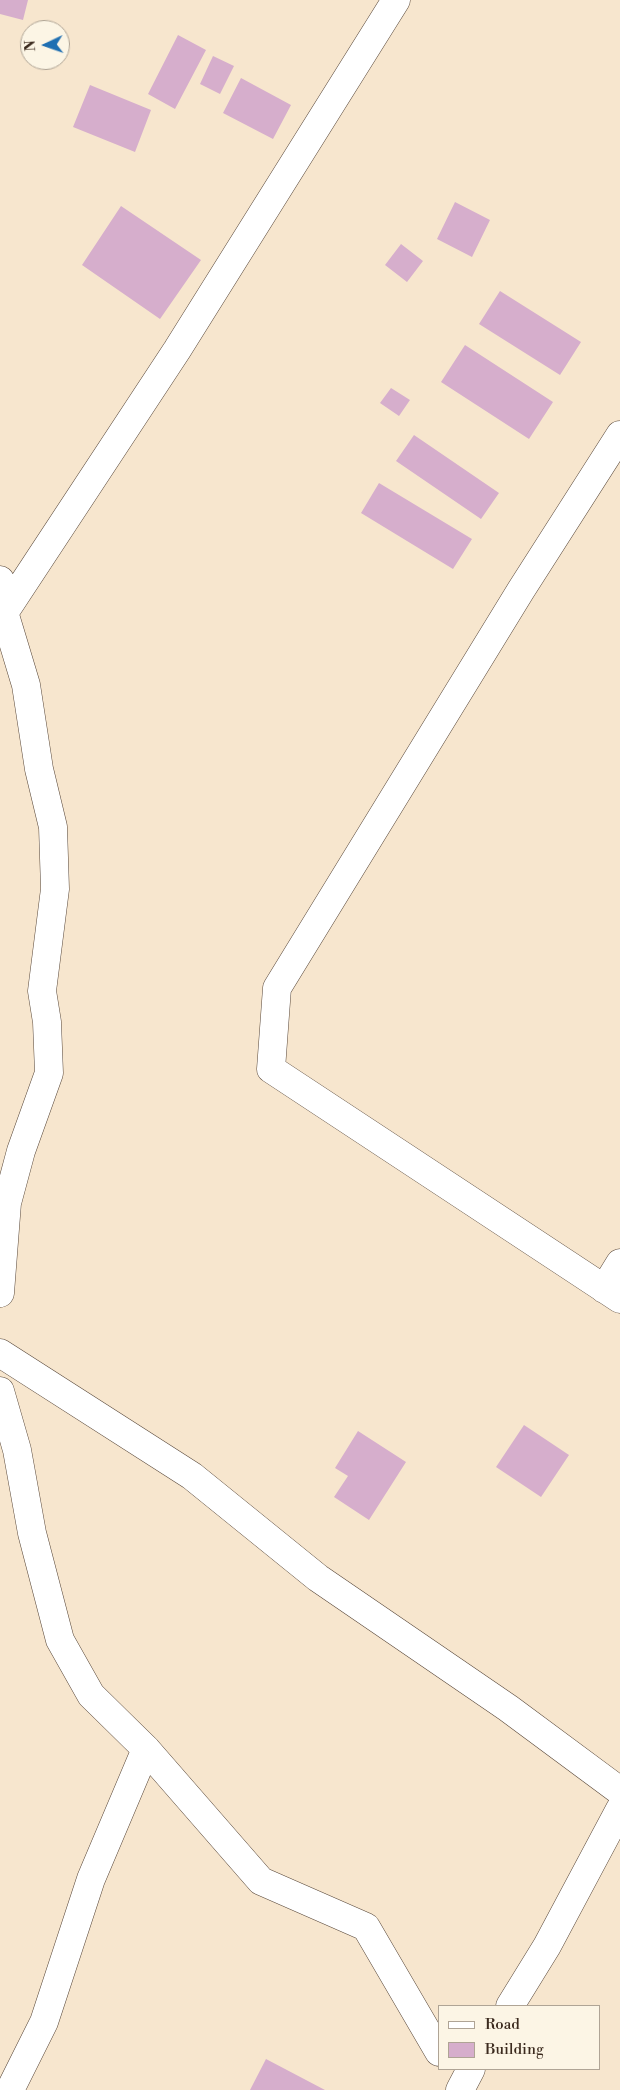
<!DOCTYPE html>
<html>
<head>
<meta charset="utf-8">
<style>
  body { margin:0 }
  #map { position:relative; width:620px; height:2090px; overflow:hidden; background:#f7e6ce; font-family:"Libre Bodoni",serif }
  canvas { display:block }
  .legend { position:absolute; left:438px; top:2005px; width:162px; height:65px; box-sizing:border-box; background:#fcf5e5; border:1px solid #afa495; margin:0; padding:6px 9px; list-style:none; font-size:15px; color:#3b2a1e }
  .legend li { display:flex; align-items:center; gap:10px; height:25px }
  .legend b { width:25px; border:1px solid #afa495 }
  .north { position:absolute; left:20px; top:20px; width:50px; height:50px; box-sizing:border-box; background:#fcf5e5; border:1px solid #afa495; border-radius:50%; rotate:267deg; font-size:14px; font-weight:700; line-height:20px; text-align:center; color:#3b2a1e }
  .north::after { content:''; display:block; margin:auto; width:18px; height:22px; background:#1f6fb2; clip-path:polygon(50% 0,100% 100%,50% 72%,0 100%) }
</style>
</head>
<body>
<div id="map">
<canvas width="620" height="2090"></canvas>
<ul class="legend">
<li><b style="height:6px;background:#fff"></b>Road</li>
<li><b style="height:14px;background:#d6aecc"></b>Building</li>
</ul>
<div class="north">N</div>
</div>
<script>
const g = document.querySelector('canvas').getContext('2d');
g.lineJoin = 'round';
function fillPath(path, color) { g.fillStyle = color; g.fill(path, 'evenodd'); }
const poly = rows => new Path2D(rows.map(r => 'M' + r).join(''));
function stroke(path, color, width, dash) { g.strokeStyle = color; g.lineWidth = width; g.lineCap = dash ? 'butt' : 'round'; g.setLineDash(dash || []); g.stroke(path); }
const building = poly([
  [0,0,28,0,23,20,0,14],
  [178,35,206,50,175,109,148,94],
  [213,56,234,66,220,94,200,84],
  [241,78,291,105,273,139,223,113],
  [90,85,151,110,135,152,73,127],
  [455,202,490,220,472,257,437,239],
  [121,206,201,260,160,319,82,265],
  [401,244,423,261,407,282,385,265],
  [500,291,581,342,560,375,479,324],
  [465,345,553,402,529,439,441,382],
  [391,388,410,400,399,416,380,403],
  [414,435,499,493,481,519,396,461],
  [379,483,472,539,453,569,361,513],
  [524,1425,569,1455,541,1497,496,1467],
  [358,1431,406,1462,369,1520,334,1497,348,1476,335,1468],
  [266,2059,325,2090,250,2090]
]);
const street = poly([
  [620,435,521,590,277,988,271,1069,620,1299],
  [0,580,4,612,26,685,39,769,53,827,55,889,42,991,47,1022,49,1073,21,1151,7,1203,0,1293],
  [0,619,177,350,396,0],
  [604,1289,620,1263],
  [0,1353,192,1476,318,1578,508,1708,620,1791],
  [0,1391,17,1450,32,1533,60,1640,91,1695,146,1749,261,1881,366,1927,439,2052],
  [510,2006,547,1946,620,1809],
  [10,2090,44,2022,91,1879,146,1749],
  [460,2090,471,2069]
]);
fillPath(building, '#d6aecc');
stroke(street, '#574638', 29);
stroke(street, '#fff', 28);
</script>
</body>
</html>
